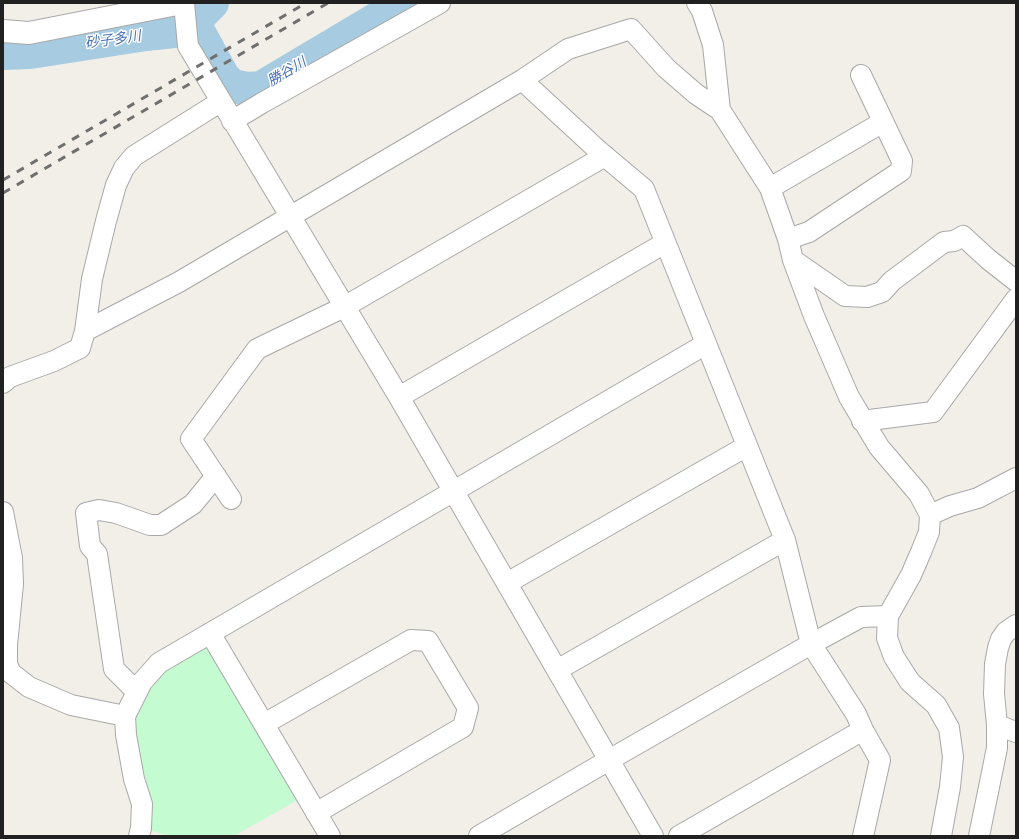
<!DOCTYPE html>
<html>
<head>
<meta charset="utf-8">
<style>
  body { margin:0 }
  #map { position:relative; width:1019px; height:839px; overflow:hidden; background:#f1efe7; font-family:Karla,sans-serif }
  canvas { display:block }
  .frame { position:absolute; inset:0; border:4px solid #212121; pointer-events:none }
</style>
</head>
<body>
<div id="map">
<canvas width="1019" height="839"></canvas>
<div class="frame"></div>
</div>
<script>
const g = document.querySelector('canvas').getContext('2d');
g.lineJoin = 'round';
function fillPath(path, color) { g.fillStyle = color; g.fill(path, 'evenodd'); }
const poly = rows => new Path2D(rows.map(r => 'M' + r).join(''));
function stroke(path, color, width, dash) { g.strokeStyle = color; g.lineWidth = width; g.lineCap = dash ? 'butt' : 'round'; g.setLineDash(dash || []); g.stroke(path); }
function drawText(font, color, halo, rows, align = 'center') {
  g.font = font + ' Karla,"Noto Sans JP",sans-serif'; g.lineWidth = 3; g.setLineDash([]); g.textBaseline = 'middle'; g.strokeStyle = halo; g.fillStyle = color; for (const [text, x, y, turn = 0] of rows) {
    g.save(); g.translate(x, y); g.rotate((+turn || 0) * Math.PI / 180); g.textAlign = isNaN(turn) ? turn : align; if (halo) g.strokeText(text, 0, 0); g.fillText(text, 0, 0); g.restore();
  }
}
const park = poly([
  [222,634,303,797,234,836,168,836,147,829,129,732,146,682]
]);
const river = poly([
  [193,22,223,77,232,86,247,89,261,88,404,3],
  [3,53,30,52,146,34,174,31,193,22,212,3]
]);
const minor = poly([
  [184,3,188,46,399,397,653,836],
  [697,3,702,11,713,45,720,110],
  [522,80,600,152,644,189,785,540,811,644,856,714,863,730,880,760,863,836],
  [232,121,262,103,440,3],
  [770,188,883,122],
  [788,239,809,232,901,171,902,161,861,75],
  [793,260,845,296,867,297,882,292,892,281,944,242,954,241,963,236,988,259,1016,281],
  [85,331,179,282,522,80,568,49,631,29,666,68,696,94,720,110,770,188,788,239,793,260,814,316,849,397,879,447,919,494,930,515,929,532,921,552,911,575,888,616,887,638,894,657,910,682,936,705,949,728,953,757,950,787,941,836],
  [3,383,10,377,54,361,80,348,85,331,92,279,106,221,116,185,124,168,134,156,220,102],
  [399,397,665,243],
  [862,421,933,412,1016,299],
  [231,499,191,439,257,349,344,307,605,156],
  [3,512,12,558,13,584,7,645,7,664,11,673,29,687,71,705,125,716],
  [930,515,950,506,978,498,1016,478],
  [507,583,747,446],
  [210,633,330,836],
  [557,670,785,540],
  [136,691,114,669,97,554,90,546,86,513,99,510,116,513,150,525,161,525,193,504,216,476],
  [264,724,411,640,428,641,468,708,463,727,316,813],
  [997,725,1016,732],
  [139,836,141,828,142,804,134,779,126,735,125,716,142,682,159,663,706,344],
  [479,836,609,760,811,644,861,617,888,616],
  [679,836,863,730],
  [979,836,997,748,997,725,994,694,995,664,998,648,1001,639,1006,632,1016,625]
]);
const tertiary = poly([
  [3,31,29,33,182,3]
]);
const rail = poly([
  [3,180,306,3],
  [3,193,328,3]
]);
const waterNames = [
  ["砂子多川",113,40,-8],
  ["勝谷川",287,72,-31]
];
fillPath(park, '#c4fbd1');
stroke(river, '#a7cbe0', 34);
stroke(minor, '#a8a8a8', 22);
stroke(tertiary, '#a8a8a8', 24);
stroke(minor, '#fff', 20);
stroke(tertiary, '#fff', 22);
stroke(rail, '#6f6f6f', 3, [8, 8]);
drawText('italic 14px', '#4970b4', '#fff', waterNames);
</script>
</body>
</html>
